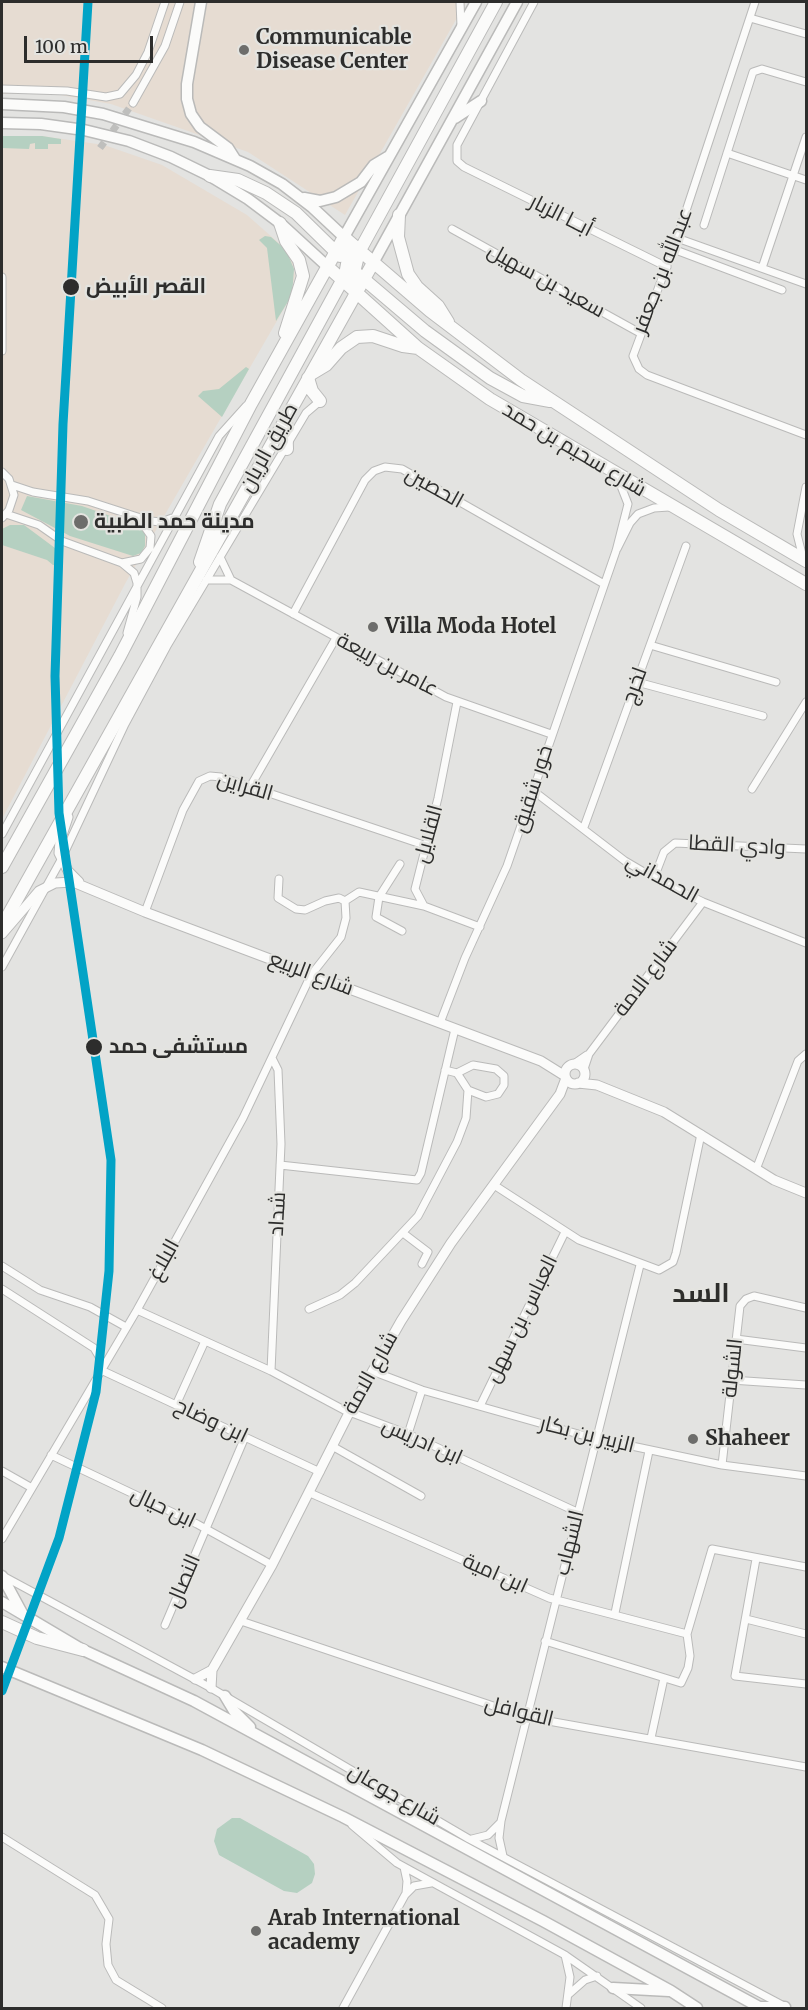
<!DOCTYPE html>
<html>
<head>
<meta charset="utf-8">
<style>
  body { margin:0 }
  #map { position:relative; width:808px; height:2010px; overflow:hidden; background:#e3e3e1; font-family:Merriweather,serif }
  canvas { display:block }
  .frame { position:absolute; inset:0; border:3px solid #2d2d2c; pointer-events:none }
  .scale { position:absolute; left:24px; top:36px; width:129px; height:27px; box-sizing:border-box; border:3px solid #2d2d2c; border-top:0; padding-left:8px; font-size:18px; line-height:21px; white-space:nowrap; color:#2d2d2c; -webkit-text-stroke:4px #e4e4e0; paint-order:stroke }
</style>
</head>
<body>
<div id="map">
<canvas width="808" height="2010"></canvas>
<div class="frame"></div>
<div class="scale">100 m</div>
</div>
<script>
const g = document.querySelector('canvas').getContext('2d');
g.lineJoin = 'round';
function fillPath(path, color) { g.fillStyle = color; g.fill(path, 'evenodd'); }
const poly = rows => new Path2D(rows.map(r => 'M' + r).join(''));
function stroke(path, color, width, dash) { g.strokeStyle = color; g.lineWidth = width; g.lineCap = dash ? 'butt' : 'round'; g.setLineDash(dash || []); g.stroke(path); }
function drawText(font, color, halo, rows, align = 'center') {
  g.font = font + ' Merriweather,Cairo,serif'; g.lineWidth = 4.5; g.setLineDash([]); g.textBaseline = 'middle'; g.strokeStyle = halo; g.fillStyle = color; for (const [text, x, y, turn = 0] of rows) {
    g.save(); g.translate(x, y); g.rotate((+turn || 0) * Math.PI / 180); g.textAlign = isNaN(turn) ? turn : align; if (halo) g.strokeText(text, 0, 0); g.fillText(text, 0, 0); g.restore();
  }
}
const medical = poly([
  [2,2,466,2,345,215,248,152,111,104,44,92,2,94],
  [2,136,42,136,104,145,162,165,247,215,281,245,293,262,295,276,289,300,126,582,2,819]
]);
const green = poly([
  [2,136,42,136,61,139,61,144,48,144,48,149,35,149,35,143,30,144,29,149,2,148],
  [265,236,271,237,286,250,294,269,292,295,276,321,267,248,259,240],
  [246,367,249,369,222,417,198,396,203,391,219,389],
  [27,496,82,506,139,526,145,532,145,546,141,553,133,556,70,536,21,510],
  [10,525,24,525,55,548,62,558,60,566,53,565,47,560,2,545,2,529],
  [232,1818,240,1818,308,1856,314,1864,315,1874,312,1883,297,1893,284,1891,219,1855,214,1841,217,1829]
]);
const streetTunnel = poly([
  [100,148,133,103]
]);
const street = poly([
  [460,2,461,26],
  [534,2,457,145,457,161,464,167,667,267],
  [755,2,677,238,633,356,639,369,647,375,806,435],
  [750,18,806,34],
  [2,89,67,91,106,97,120,94,136,75,148,52,165,2],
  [133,103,165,46,180,2],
  [727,153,806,180],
  [704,225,753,72,762,69,806,82],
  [452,229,640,333],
  [677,238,806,284],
  [673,249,782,290],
  [762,268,806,137],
  [2,277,2,351],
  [2,472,9,479,14,495,9,510,2,518],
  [12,485,33,492,88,501,150,521,162,522,172,518],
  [6,514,39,525,62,541,122,563,134,573,137,583,137,597,127,633],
  [617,549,630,523,638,514,654,508,669,507],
  [220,557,231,580],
  [803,558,797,534,806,487],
  [122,563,141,559,150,548,151,536,140,520],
  [206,580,231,580,446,697,551,734],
  [293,614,365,480,374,471,385,467,402,469,604,584],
  [650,645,776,682],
  [637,682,763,716],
  [457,702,438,798,415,889,424,906,480,927],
  [250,787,336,638],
  [531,789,625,861,654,878,703,902,806,943],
  [752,789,806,702],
  [584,827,686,546],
  [2,834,219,436,246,406],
  [400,864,379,897,376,917,402,931],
  [654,878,664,852,675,843,806,849],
  [345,901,359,892,424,906],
  [145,912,183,810,199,781,210,776,221,777,427,846],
  [2,967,61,860,125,724,167,646,306,413,320,401],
  [440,1023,465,958,507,866,616,551,628,504,617,476],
  [574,1064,587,1055],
  [584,1069,589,1054,703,902],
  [445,1070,457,1073,473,1065,496,1069,504,1076,504,1085,498,1094,486,1097,468,1090,457,1073],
  [280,1165,417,1180,421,1173,455,1029],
  [757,1167,798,1061,806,1054],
  [494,1185,579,1240,659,1270,673,1262,676,1253,701,1134],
  [403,1233,428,1252,422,1264],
  [2,1266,40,1290,90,1307,126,1327],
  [2,1289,94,1348,104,1365],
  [309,1309,340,1295,355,1283,418,1216,457,1142,466,1118,468,1090],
  [137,1310,271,1371,344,1410,408,1434,577,1512],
  [736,1339,806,1348],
  [101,1370,320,1472],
  [271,1371,281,1144,278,1070,272,1058],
  [372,1371,422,1390,589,1437,722,1465,806,1476],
  [731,1380,806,1385],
  [176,1405,205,1341],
  [480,1406,565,1232],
  [408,1434,422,1390],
  [332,1446,421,1496],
  [51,1455,197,1524,272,1565],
  [722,1465,740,1306,746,1299,754,1296,806,1308],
  [2,1471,32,1488],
  [310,1493,549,1598,687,1634],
  [2,1539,137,1310,243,1118,311,975,341,937,346,918,345,901,339,898,325,901,305,910,296,909,278,898,279,879],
  [756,1559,735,1676,806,1684],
  [3,1576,211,1688,469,1839,784,2006],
  [615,1613,649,1451],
  [746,1619,806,1634],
  [241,1621,526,1717,806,1767],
  [165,1625,245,1437],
  [545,1641,681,1683,688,1668,690,1656,687,1634,712,1549,806,1567],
  [651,1738,664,1678],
  [352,1825,397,1863,565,1955,641,2008],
  [2,1837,95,1895,109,1919,106,1944,108,1965,116,1980,162,2008],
  [472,1839,488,1835,500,1823],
  [503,1856,499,1838,501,1821,640,1265],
  [404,1867,407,1881,406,1893],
  [565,1955,570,1977,566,2008],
  [568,1995,585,1980,597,1976],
  [343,2008,405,1895,414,1886,431,1883]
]);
const secondary = poly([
  [68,817,60,841,59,853,68,871,79,882],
  [2,934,39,891,55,883,73,882,145,912,541,1061,565,1076],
  '565 1074a10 10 0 1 1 20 0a10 10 0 1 1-20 0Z',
  [578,1083,597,1085,664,1112,774,1180,806,1193],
  [195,1679,212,1670],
  [211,1688,212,1670,272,1565,350,1411,401,1321,451,1243,560,1094,566,1078]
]);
const primary = poly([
  [201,2,187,84,187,99,191,114,200,127,228,148,235,159],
  [2,104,64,107,103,114,194,142,250,166,282,184,312,207,344,237,476,2],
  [455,118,481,101],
  [2,123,41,124,84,130,129,141,171,157,210,176,248,199,280,223,328,267],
  [304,198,320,201,336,197,361,182,374,165,389,156],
  [373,263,517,2],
  [2,1576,22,1613],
  [2,1602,83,1650,194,1701,761,2008],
  [2,1667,202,1750,343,1817,543,1921,671,1991,697,2008],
  [225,1696,234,1711,250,1727],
  [613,1988,669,1991],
  [759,2007,785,2007]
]);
const highway = poly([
  [210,176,238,180,266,193,296,213,340,256],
  [399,215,398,237,408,274,417,287,438,306,448,322],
  [280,223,286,241,299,260,303,276,285,333],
  [344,237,430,311,521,380,719,510,806,561],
  [328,267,418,348,490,399,806,584],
  [359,275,425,331,490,378,523,396,550,401],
  [356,293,354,272,359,252,496,2],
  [311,374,326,365,341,348,357,337,373,336,403,346,418,348],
  [308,378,312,391,320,401],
  [286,420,287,449],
  [200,562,220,504,345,275,349,253,344,238],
  [2,867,120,656,251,404,344,237],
  [2,926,373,263],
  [2,1622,37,1638,83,1650]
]);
const metro1 = poly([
  [2,1691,59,1538,96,1392,109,1271,111,1160,59,813,55,676,63,424,88,2]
]);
const markers = [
  [244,50,6,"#6d6d6b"],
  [71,287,9,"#2d2d2c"],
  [81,522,8,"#6d6d6b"],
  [373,627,6,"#6d6d6b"],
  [94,1047,9,"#2d2d2c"],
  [693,1439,6,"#6d6d6b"],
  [256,1931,6,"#6d6d6b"]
];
const poiNames = [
  ["Communicable",256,38],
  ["Disease Center",256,62],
  ["مدينة حمد الطبية",94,522],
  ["Villa Moda Hotel",385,627],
  ["Shaheer",705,1439],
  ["Arab International",268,1919],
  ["academy",268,1943]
];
const streetNames = [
  ["أبــا الزبار",561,216,27],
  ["عبدالله بن جعفر",663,271,-69],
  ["سعيد بن سهيل",546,281,29],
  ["طريق الريان",269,448,-61],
  ["شارع سحيم بن حمد",574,450,31],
  ["الحصين",434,488,29],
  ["عامر بن ربيعة",387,665,28],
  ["لخرج",635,686,-70],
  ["القراين",245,787,16],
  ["خور شقيق",533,789,-72],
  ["القلايل",429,834,-75],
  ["وادي القطا",737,846,3],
  ["الحمداني",662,879,29],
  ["شارع الربيع",311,974,21],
  ["شارع الامة",646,978,-53],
  ["شداد",278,1214,-87],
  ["البلاغ",164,1260,-61],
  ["العباس بن سهل",522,1319,-64],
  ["الشولة",733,1368,-84],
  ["شارع الامة",371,1373,-61],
  ["ابن وضاح",211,1421,25],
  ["الزبير بن بكار",587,1435,14],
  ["ابن ادريس",422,1442,24],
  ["ابن حيال",163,1508,25],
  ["الشهاب",570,1543,-76],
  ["ابن امية",495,1574,24],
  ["النصال",184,1581,-67],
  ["القوافل",519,1712,14],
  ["شارع جوعان",394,1795,30]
];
const stopNames = [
  ["القصر الأبيض",86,287],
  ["مستشفى حمد",109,1047]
];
const districtNames = [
  ["السد",701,1294]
];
fillPath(medical, '#e6dcd2');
fillPath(green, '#b5d0c1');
stroke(streetTunnel, '#bfbfbd', 7, [7, 3.5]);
stroke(street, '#babab9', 9);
stroke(secondary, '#babab9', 11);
stroke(primary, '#babab9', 13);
stroke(highway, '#babab9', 14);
stroke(street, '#fbfbfa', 7);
stroke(secondary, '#fbfbfa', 9);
stroke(primary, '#fbfbfa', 10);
stroke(highway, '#fbfbfa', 12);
stroke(metro1, '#02a3c6', 9);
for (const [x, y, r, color] of markers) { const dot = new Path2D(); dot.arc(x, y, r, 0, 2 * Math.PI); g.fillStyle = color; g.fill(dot); stroke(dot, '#e4e4e0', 2); }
drawText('bold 21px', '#2d2d2c', '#e4e4e0', poiNames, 'left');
drawText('21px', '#2d2d2c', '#e4e4e0', streetNames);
drawText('bold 21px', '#2d2d2c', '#e4e4e0', stopNames, 'left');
drawText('bold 27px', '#2e2e2b', '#e4e4e0', districtNames);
</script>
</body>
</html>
